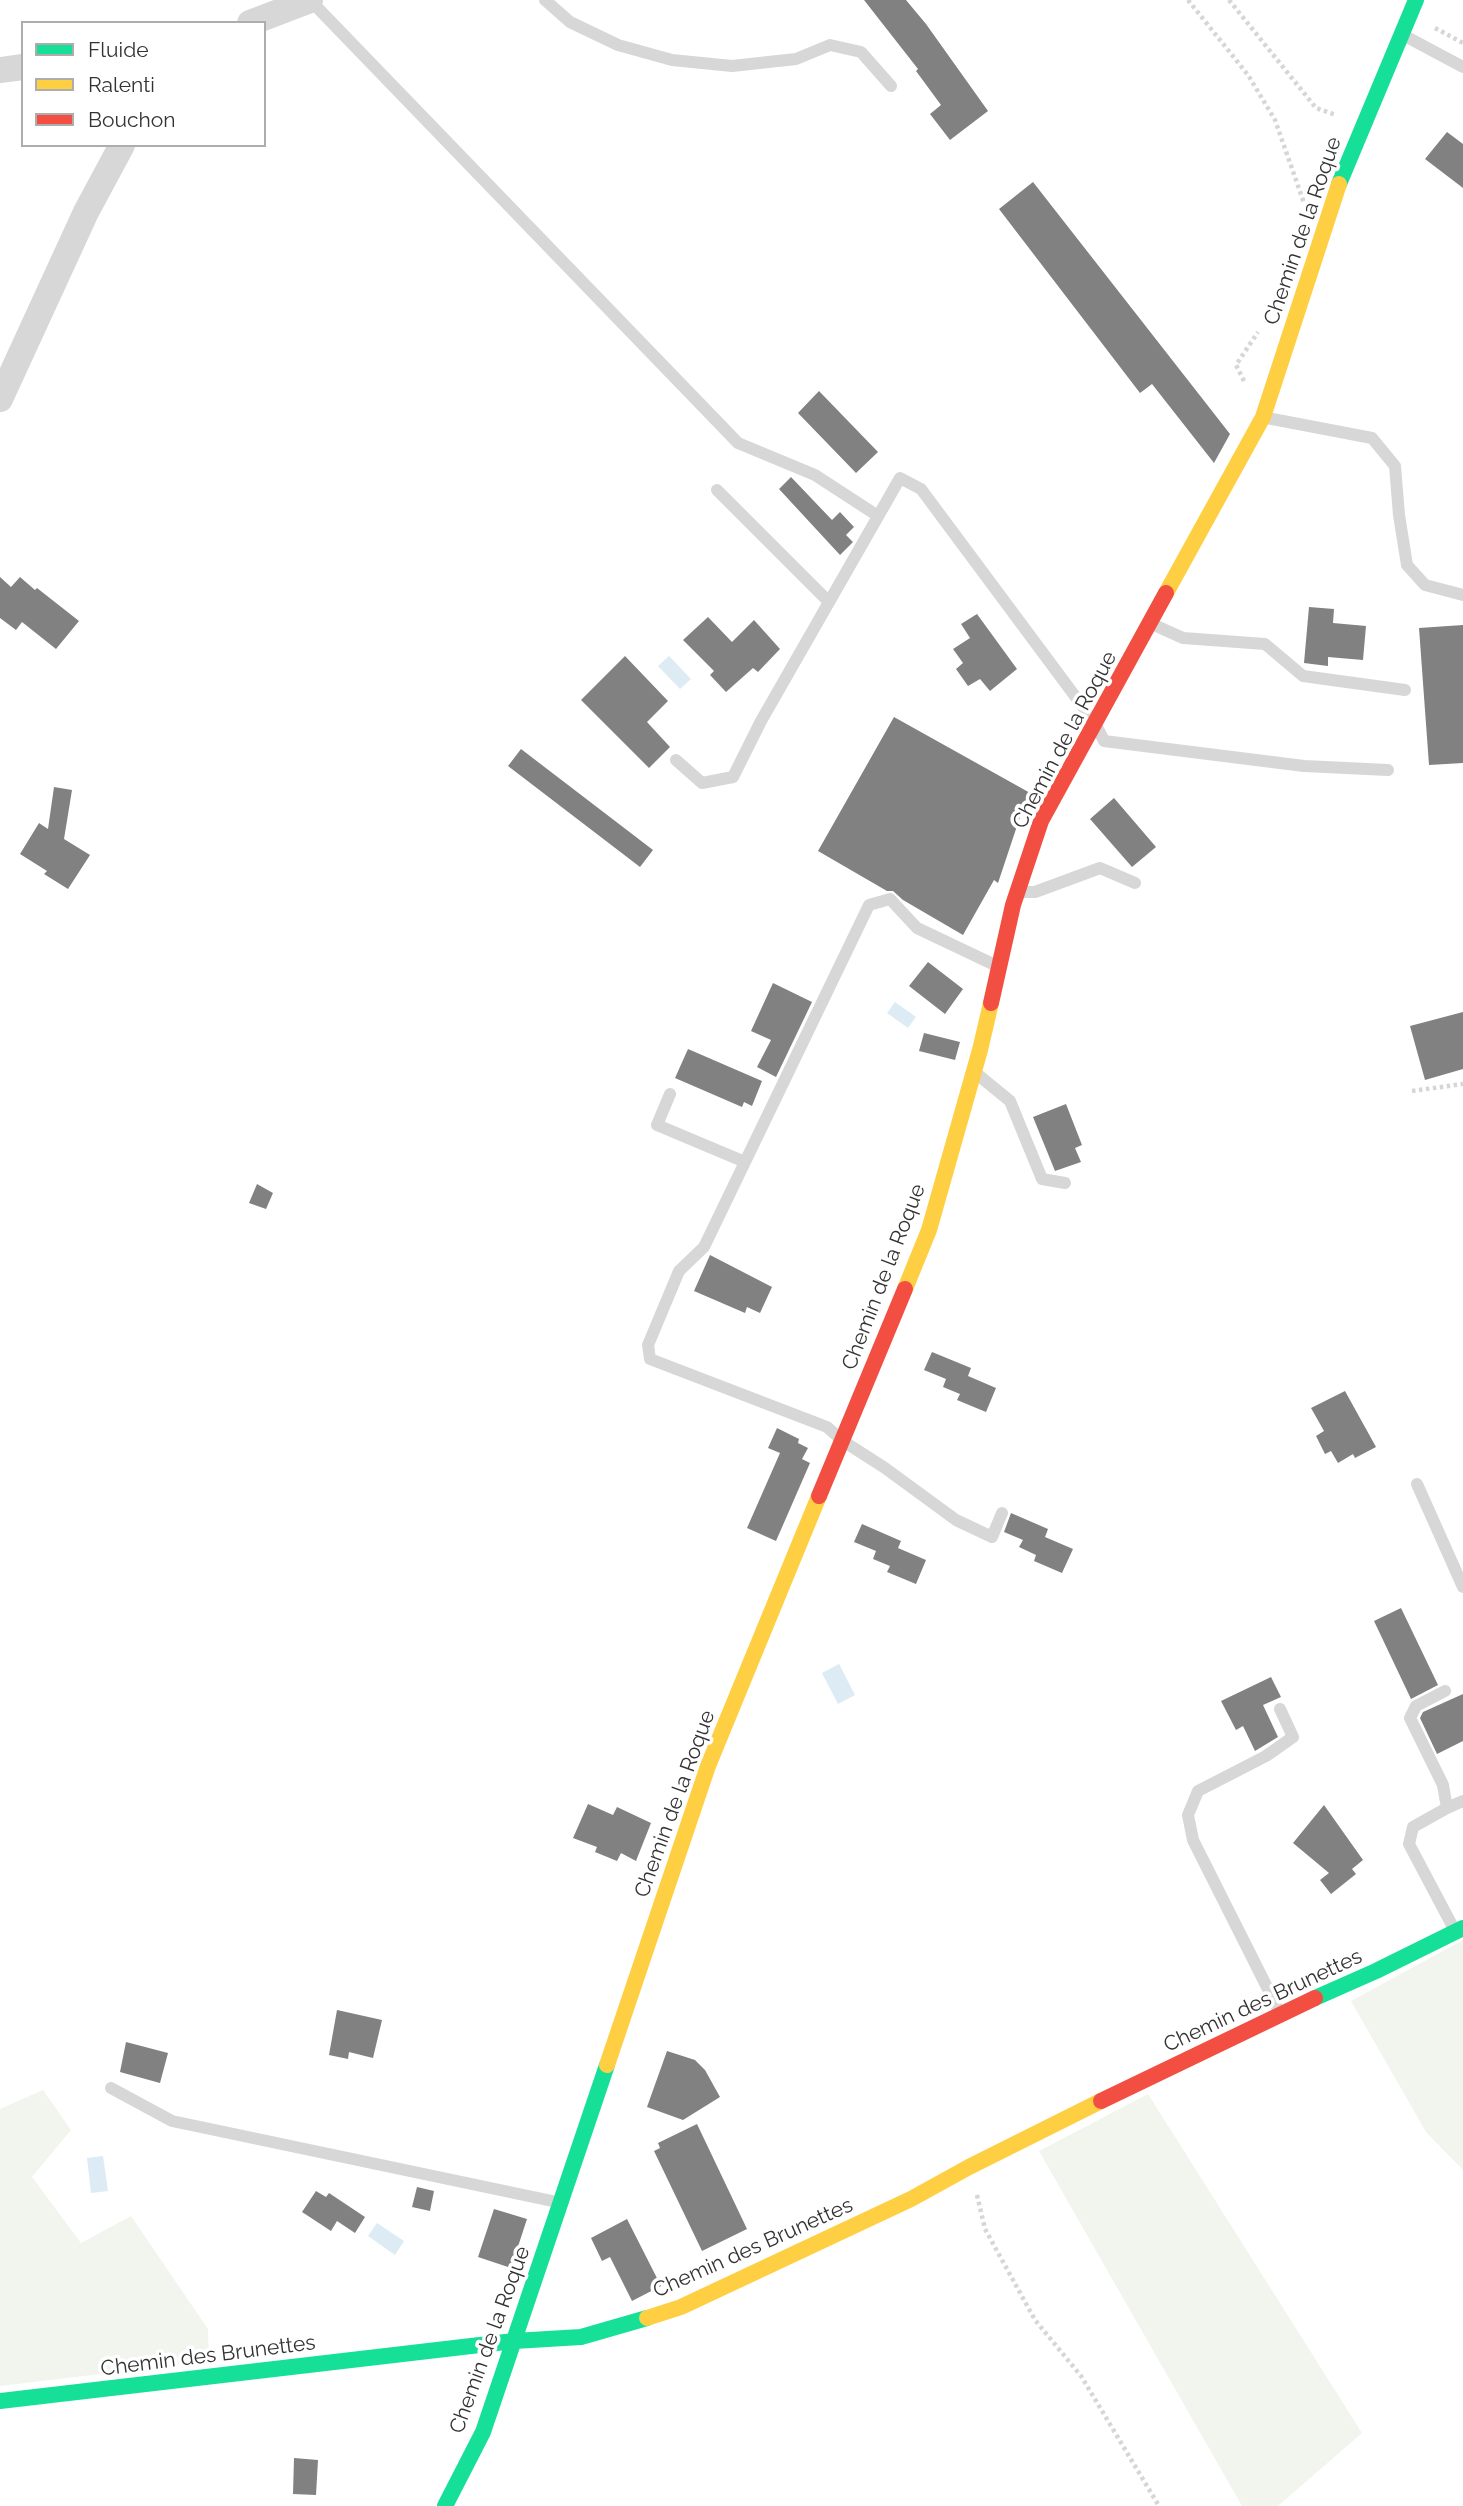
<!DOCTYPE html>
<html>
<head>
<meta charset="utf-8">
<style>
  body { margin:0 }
  #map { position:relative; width:1463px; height:2506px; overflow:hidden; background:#fff; font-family:Raleway,sans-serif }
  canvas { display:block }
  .legend { position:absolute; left:21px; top:21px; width:245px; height:126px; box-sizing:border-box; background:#fff; border:2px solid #adadad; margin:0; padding:9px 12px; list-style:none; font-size:21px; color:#333 }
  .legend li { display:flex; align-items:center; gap:14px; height:35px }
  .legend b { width:35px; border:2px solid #adadad }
</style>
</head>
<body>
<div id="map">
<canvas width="1463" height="2506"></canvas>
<ul class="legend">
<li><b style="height:9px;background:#16e098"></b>Fluide</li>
<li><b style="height:9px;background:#ffcf43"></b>Ralenti</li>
<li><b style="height:9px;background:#f24e42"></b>Bouchon</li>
</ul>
</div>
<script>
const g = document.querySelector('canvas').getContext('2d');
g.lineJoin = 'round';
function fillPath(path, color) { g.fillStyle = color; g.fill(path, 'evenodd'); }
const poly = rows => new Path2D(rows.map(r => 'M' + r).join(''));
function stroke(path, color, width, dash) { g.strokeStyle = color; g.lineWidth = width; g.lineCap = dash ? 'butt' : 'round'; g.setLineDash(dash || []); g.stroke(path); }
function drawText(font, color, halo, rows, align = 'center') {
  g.font = font + ' Raleway,sans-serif'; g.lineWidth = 7; g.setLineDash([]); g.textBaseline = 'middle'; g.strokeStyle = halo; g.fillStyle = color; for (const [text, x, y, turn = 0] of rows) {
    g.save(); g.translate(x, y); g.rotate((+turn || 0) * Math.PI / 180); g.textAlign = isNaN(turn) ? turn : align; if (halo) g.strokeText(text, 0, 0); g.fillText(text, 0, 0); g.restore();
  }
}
const green = poly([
  [1463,1940,1463,2170,1426,2132,1351,2001],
  [43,2090,71,2130,32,2177,81,2243,131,2216,208,2329,209,2361,0,2386,0,2109],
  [1148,2094,1362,2433,1278,2506,1242,2506,1039,2151]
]);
const water = poly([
  [669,656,691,679,680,689,658,666],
  [895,1002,916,1017,908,1028,887,1013],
  [839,1664,855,1695,838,1704,822,1673],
  [103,2156,108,2191,91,2193,87,2158],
  [377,2223,404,2241,395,2255,368,2236]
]);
const building = poly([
  [864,0,906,0,926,24,988,111,950,140,930,114,941,105,916,71,918,69],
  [1447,132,1463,144,1463,188,1425,159],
  [1033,182,1230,434,1214,463,1152,384,1140,393,999,209],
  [819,391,878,452,856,473,798,413],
  [791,477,832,520,840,512,854,527,846,535,853,542,840,555,779,489],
  [0,577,11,587,20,577,35,590,37,588,79,621,56,649,22,622,16,630,0,618],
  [1309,607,1334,609,1333,623,1366,626,1363,660,1328,657,1328,666,1304,663],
  [977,614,1017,669,990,691,980,679,968,686,956,669,963,663,953,649,970,638,961,624],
  [708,617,732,642,754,620,780,649,758,672,753,668,726,692,710,675,714,671,683,640],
  [1463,625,1463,763,1429,765,1419,628],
  [625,656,668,701,647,722,670,747,649,768,581,700],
  [894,717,1032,794,1021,814,998,883,994,880,963,935,903,900,893,891,887,891,818,851],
  [521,749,653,850,640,867,508,766],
  [54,787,72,790,64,839,90,855,68,889,44,874,47,871,20,854,39,823,48,829],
  [1114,798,1156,847,1132,867,1090,819],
  [928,962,963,989,945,1014,909,986],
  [773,983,812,1002,776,1077,757,1067,771,1040,751,1031],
  [1463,1012,1463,1069,1425,1080,1410,1026],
  [924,1033,960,1042,955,1060,919,1051],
  [688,1049,762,1081,752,1106,744,1102,742,1107,675,1078],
  [1066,1104,1082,1145,1075,1148,1081,1162,1055,1171,1033,1117],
  [257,1184,273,1193,266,1209,249,1203],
  [710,1255,772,1287,760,1313,747,1307,745,1313,694,1291],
  [932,1352,971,1368,968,1376,996,1388,986,1412,957,1400,960,1394,943,1387,946,1379,924,1370],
  [1345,1391,1376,1447,1355,1458,1353,1454,1338,1463,1331,1451,1325,1454,1316,1436,1324,1431,1311,1408],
  [777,1428,799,1439,798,1443,808,1448,802,1459,810,1463,776,1541,747,1528,780,1453,768,1448],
  [1011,1513,1048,1529,1045,1537,1073,1549,1062,1573,1034,1561,1036,1555,1019,1547,1023,1540,1004,1532],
  [862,1524,901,1541,898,1548,926,1560,916,1584,887,1572,890,1566,873,1559,876,1551,854,1542],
  [1401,1608,1438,1685,1411,1699,1374,1621],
  [1271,1677,1281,1697,1263,1705,1278,1737,1255,1751,1243,1726,1236,1730,1221,1701],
  [1463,1694,1463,1741,1437,1754,1420,1718,1423,1712],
  [588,1804,613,1815,617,1807,651,1823,636,1861,621,1853,617,1861,595,1852,597,1847,573,1838],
  [1324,1805,1363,1860,1352,1869,1356,1874,1331,1894,1320,1880,1329,1873,1293,1843],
  [337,2010,382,2020,373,2058,349,2052,348,2059,329,2055],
  [126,2042,168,2053,160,2083,120,2072],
  [667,2051,695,2060,705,2070,720,2097,683,2120,647,2107],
  [697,2124,747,2229,702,2251,654,2151,660,2148,658,2143],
  [417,2187,434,2191,430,2211,412,2207],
  [316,2191,326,2197,329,2193,365,2217,355,2233,337,2221,331,2231,302,2212],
  [494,2209,527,2219,511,2268,478,2257],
  [627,2219,661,2286,632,2301,610,2257,602,2261,591,2238],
  [294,2458,318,2460,316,2495,293,2494]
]);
const path = poly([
  [1188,0,1248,75,1275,120,1304,203],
  [1229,0,1316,108,1336,115],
  [1435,28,1463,43],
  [1244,381,1236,365,1258,332],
  [1412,1091,1463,1084],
  [977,2195,985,2229,1035,2320,1081,2376,1159,2506]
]);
const lane = poly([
  [310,0,738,443,815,475,878,516],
  [545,0,570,22,618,45,672,60,732,66,796,59,830,45,861,52,891,86],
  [1405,36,1463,67],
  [1267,418,1372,438,1395,466,1399,515,1407,565,1425,585,1463,595],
  [717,490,829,602],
  [1154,625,1183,638,1265,644,1303,676,1405,690],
  [676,760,702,783,733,777,761,721,900,478,921,489,1095,723,1104,741,1304,766,1388,770],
  [1021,892,1035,892,1100,868,1135,883],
  [997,966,917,928,890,899,869,905,704,1247,679,1271,648,1345,650,1359,827,1427,843,1441,885,1468,956,1520,992,1537,1002,1513],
  [977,1074,1010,1101,1042,1179,1065,1183],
  [670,1094,657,1125,745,1162],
  [1417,1484,1463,1587],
  [1445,1691,1416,1706,1410,1718,1443,1785,1447,1808,1413,1827,1409,1844,1454,1929],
  [1447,1808,1463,1801],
  [1278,2009,1193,1840,1188,1815,1198,1791,1266,1756,1293,1737,1280,1709],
  [111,2088,172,2121,557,2202]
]);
const street = poly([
  [250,23,310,0],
  [0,70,23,67],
  [0,399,86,212,122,145]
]);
const fast = poly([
  [1339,184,1416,0],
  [1315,1998,1376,1971,1463,1928],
  [0,2401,514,2341,581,2337,647,2318],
  [445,2506,483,2432,607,2065]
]);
const slow = poly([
  [1166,593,1263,417,1339,184],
  [905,1289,929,1230,980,1050,991,1003],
  [607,2065,708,1766,819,1496],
  [647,2318,681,2307,911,2199,969,2167,1101,2101]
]);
const jam = poly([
  [991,1003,1013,905,1041,821,1166,593],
  [819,1496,905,1289],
  [1101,2101,1315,1998]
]);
const streetNames = [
  ["Chemin de la Roque",1303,231,-71],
  ["Chemin de la Roque",1065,740,-62],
  ["Chemin de la Roque",884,1277,-69],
  ["Chemin de la Roque",675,1804,-70],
  ["Chemin des Brunettes",1263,2001,-25],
  ["Chemin des Brunettes",753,2248,-24],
  ["Chemin de la Roque",490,2340,-70],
  ["Chemin des Brunettes",208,2356,-7]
];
fillPath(green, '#f1f5ed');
fillPath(water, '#dcebf4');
fillPath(building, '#818181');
stroke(path, '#d6d6d6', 4.5, [3.5, 3.5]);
stroke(lane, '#d7d7d7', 12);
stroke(street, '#d7d7d7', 26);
stroke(fast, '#16e098', 16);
stroke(slow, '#ffcf43', 16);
stroke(jam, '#f24e42', 16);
drawText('21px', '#333', '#fff', streetNames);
</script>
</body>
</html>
